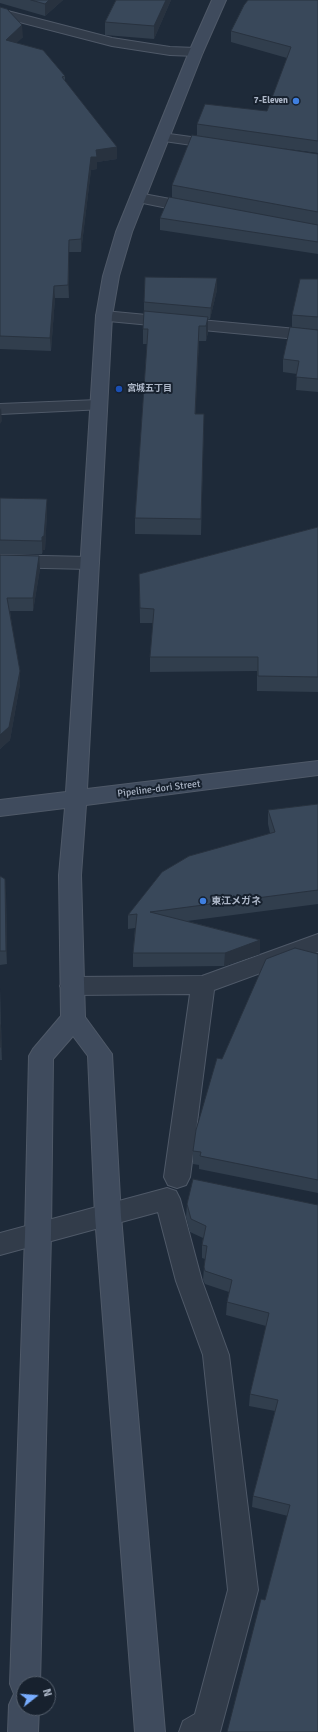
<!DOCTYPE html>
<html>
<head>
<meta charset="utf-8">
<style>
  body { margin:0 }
  #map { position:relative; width:318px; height:1732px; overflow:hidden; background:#1e2a39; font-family:Signika,sans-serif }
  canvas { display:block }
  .north { position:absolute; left:16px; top:1676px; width:40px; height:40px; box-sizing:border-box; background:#17212e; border:1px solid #535d6b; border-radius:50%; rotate:73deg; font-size:11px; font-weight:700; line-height:16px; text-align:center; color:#acb6c7 }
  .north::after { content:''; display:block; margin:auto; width:14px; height:18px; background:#78adff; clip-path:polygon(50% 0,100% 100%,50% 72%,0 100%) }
</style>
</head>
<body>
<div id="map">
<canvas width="318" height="1732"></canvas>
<div class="north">N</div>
</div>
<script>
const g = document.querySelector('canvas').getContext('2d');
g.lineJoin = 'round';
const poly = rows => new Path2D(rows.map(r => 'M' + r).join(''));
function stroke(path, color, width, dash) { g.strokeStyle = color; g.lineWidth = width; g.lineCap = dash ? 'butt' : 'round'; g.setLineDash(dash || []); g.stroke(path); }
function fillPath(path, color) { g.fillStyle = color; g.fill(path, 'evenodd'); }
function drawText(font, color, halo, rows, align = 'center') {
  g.font = font + ' Signika,"Noto Sans JP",sans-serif'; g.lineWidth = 4; g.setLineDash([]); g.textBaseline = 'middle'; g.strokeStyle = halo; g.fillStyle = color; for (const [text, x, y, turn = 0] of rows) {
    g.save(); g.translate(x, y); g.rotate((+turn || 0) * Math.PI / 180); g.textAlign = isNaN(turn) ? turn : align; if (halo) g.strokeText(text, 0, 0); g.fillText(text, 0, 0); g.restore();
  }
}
const street = poly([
  [0,9,112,38,170,47,196,48,201,49,203,52,201,55,196,56,170,55,112,46,0,17,0,9],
  [162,133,220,141,225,142,227,145,225,148,220,149,157,140,155,137,157,134,162,133],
  [138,193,197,204,202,206,205,209,202,212,197,214,133,201,130,198,133,195,138,193],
  [104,311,318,331,318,341,98,320,96,316,98,312,104,311],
  [98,400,104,401,107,405,104,409,0,414,0,404,98,400],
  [0,555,89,557,96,559,99,563,96,567,89,569,0,567,0,555],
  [318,934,318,952,214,990,190,1177,186,1185,177,1188,168,1185,164,1177,190,994,72,995,64,992,60,986,64,980,72,977,202,976,318,934],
  [167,1188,176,1191,180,1199,202,1281,229,1355,258,1590,220,1732,179,1732,183,1721,195,1714,228,1590,203,1355,176,1281,158,1212,0,1255,0,1233,167,1188]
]);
const secondary = poly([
  [212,0,226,0,203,52,132,232,119,276,112,316,87,789,318,761,318,775,86,805,81,875,85,1017,112,1054,121,1216,165,1732,135,1732,95,1216,88,1056,73,1036,53,1059,51,1235,40,1684,24,1684,24,1708,39,1708,38,1732,8,1732,9,1705,14,1694,10,1684,25,1235,29,1056,33,1049,61,1016,59,875,65,808,0,816,0,800,66,792,96,316,103,276,116,232,189,52,212,0]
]);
const wall = poly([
  [0,0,63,0,45,16,0,3],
  [116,0,171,0,154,39,105,35,105,22],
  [318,0,318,153,280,148,318,154,318,254,160,230,160,218,172,198,172,185,197,136,197,123,267,111,287,58,231,42,231,31],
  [0,7,23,37,16,43,65,76,65,81,117,159,97,162,97,169,91,170,81,252,69,252,69,298,55,298,51,351,0,349],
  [318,279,318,330,292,327,292,315],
  [217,290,210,319,208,319,208,332,206,341,199,341,195,414,204,414,201,535,135,534,135,518,147,344,143,344,143,329,144,311,144,302],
  [318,330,318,392,296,390,297,374,283,372,283,359],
  [0,498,47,499,47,512,45,550,43,550,42,554,0,554],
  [318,527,318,692,257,691,257,671,150,672,150,657,153,623,140,623,139,574],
  [0,555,39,556,40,569,33,611,10,611,20,684,10,740,0,749],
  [318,804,318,904,187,921,260,940,260,954,224,966,133,967,133,953,135,928,128,929,128,915,270,833,268,824,268,810],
  [0,876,6,892,7,964,0,965],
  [318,954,318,1193,199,1169,199,1165,193,1164,193,1151,222,1059],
  [0,988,2,1060,0,1060],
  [187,1204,318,1205,318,1732,265,1600,288,1516,252,1507,253,1496,275,1411,249,1406,250,1394,266,1326,226,1315,227,1302,229,1292,205,1284,203,1280,204,1267,205,1259,202,1258,202,1245,203,1238,190,1232,186,1217]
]);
const shadedWall = poly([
  [49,0,63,0,45,16,45,4],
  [166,0,171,0,154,39,154,26],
  [22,25,23,37,7,52,6,40],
  [117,147,117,159,97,162,97,169,91,170,81,252,81,239,91,157,96,150],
  [69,240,69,298,68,285],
  [217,278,217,290,210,319,211,308],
  [54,286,55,298,51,351,50,338],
  [208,317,208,332,206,341,206,326],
  [199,326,199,341,195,429,195,414],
  [1,408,2,421,0,424,0,410],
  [47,499,47,512,45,550,43,550,42,554,42,541],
  [39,556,40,569,33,611,33,598],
  [20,671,20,684,10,740,0,749,0,735],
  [5,879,6,892,7,964,6,951],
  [260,940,260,954,224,966,225,953],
  [0,988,2,1060,1,1047]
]);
const building = poly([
  [31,0,49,0,45,4,31,0],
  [116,0,166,0,154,26,105,22,116,0],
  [248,0,318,0,318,141,197,124,205,104,267,111,291,47,231,31,244,5,248,0],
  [0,7,7,9,22,25,6,40,43,50,65,76,62,77,117,147,96,150,97,157,91,157,81,239,69,240,68,285,54,286,50,338,0,336,0,7],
  [192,135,318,154,318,212,172,185,192,135],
  [169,197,318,225,318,242,160,218,169,197],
  [145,277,217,278,211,308,144,302,145,277],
  [300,279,318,279,318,317,292,315,300,279],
  [144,311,208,317,206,326,199,326,195,414,204,414,201,519,135,518,148,329,143,329,144,311],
  [290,327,318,330,318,379,296,377,299,361,283,359,290,327],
  [0,498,47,499,44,536,42,537,42,541,0,540,0,498],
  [318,527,318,677,258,676,258,657,150,657,154,609,140,608,139,574,318,527],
  [0,555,39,556,33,598,7,598,20,671,9,727,0,735,0,555],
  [318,804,318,890,150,912,260,940,225,953,133,953,137,914,128,915,162,872,189,856,275,832,268,810,318,804],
  [0,876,5,879,6,951,0,951,0,876],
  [295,948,318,954,318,1180,200,1156,201,1152,193,1151,196,1130,217,1058,222,1059,266,959,295,948],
  [0,1025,1,1047,0,1047,0,1025],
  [193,1179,318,1205,318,1732,227,1732,261,1599,265,1600,290,1505,253,1496,278,1400,250,1394,269,1313,227,1302,232,1280,205,1271,204,1267,207,1246,202,1245,206,1226,191,1219,187,1204,193,1179]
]);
const markers = [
  [296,101,4,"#3f7fe0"],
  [119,389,4,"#1a4fb4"],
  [203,901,4,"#3f7fe0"]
];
const farPoinames = [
  ["7-Eleven",288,101],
  ["宮城五丁目",127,389,"left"]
];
const streetNames = [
  ["Pipeline-dori Street",159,789,-7]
];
const poiNames = [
  ["東江メガネ",211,901]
];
stroke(street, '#4f5968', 2);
stroke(secondary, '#4f5968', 2);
fillPath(street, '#323c4a');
fillPath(secondary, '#3f4b5d');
fillPath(wall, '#313e4d');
fillPath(shadedWall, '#28323f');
fillPath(building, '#39485a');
stroke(building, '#28323f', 1);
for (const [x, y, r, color] of markers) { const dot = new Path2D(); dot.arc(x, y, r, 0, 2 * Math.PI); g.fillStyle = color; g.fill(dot); stroke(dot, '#17212e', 1.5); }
drawText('bold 9px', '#acb6c7', '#17212e', farPoinames, 'right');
drawText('10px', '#acb6c7', '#17212e', streetNames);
drawText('bold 10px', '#acb6c7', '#17212e', poiNames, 'left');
</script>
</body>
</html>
